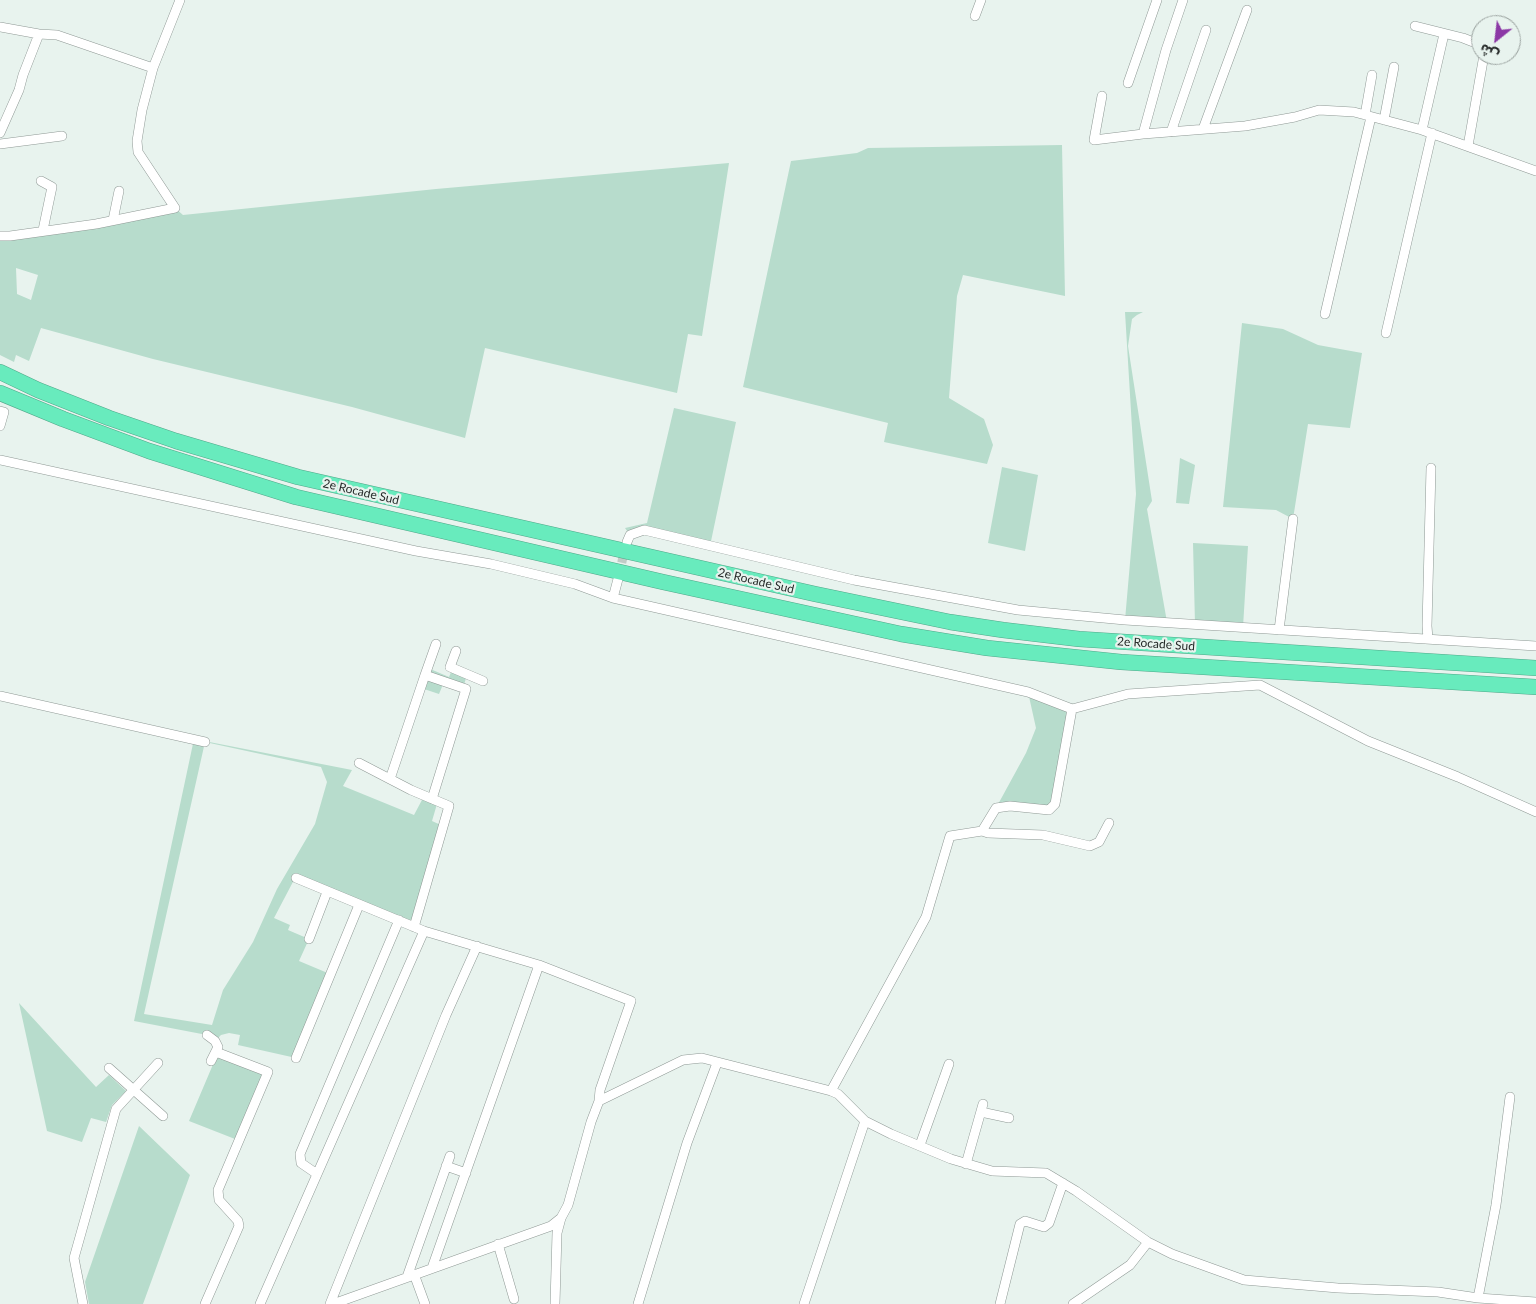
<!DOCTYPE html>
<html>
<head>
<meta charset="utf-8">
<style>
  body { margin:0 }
  #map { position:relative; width:1536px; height:1304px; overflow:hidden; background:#e8f3ee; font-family:Lato,"Noto Sans Arabic",sans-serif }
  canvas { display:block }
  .north { position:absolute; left:1471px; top:15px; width:50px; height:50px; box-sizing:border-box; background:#e8f3ee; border:1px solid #9aa29f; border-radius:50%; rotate:209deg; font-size:14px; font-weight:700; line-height:20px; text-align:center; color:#252928 }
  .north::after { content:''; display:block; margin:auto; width:18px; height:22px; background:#8c38a6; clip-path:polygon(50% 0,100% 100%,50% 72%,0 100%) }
</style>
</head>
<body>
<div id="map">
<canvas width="1536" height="1304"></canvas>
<div class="north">ش</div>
</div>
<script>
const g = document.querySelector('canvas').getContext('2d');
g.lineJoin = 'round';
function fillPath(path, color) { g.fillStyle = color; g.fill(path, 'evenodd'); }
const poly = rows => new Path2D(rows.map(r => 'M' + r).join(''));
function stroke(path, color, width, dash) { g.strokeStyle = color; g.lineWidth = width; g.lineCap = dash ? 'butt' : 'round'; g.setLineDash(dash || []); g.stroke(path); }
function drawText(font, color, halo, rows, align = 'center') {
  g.font = font + ' Lato,sans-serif'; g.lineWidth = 4.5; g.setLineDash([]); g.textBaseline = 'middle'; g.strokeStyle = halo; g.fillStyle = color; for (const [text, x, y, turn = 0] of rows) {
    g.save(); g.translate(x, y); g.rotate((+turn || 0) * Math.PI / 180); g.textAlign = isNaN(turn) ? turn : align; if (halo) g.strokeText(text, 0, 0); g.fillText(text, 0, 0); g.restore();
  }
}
const green = poly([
  [1062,145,1065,296,963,275,957,296,949,398,984,419,993,445,987,464,884,442,888,423,743,387,791,161,857,153,868,148],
  [729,163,702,336,688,334,677,393,485,348,465,438,352,407,153,359,41,328,29,361,16,355,14,362,0,355,0,236,175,208,183,215,436,189],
  [16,268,38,275,31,300,17,294],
  [1125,312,1143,312,1137,315,1132,319,1128,346,1152,501,1147,509,1167,622,1125,620,1136,494],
  [1242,323,1283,329,1318,345,1362,353,1350,428,1308,424,1293,519,1276,510,1223,507],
  [674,408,736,422,710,546,644,530,630,535,625,528,647,523],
  [1180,458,1195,465,1189,504,1176,503],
  [1002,467,1038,475,1025,551,988,543],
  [1193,543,1248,546,1243,627,1195,624],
  [428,668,449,677,452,670,467,675,463,688,444,682,439,694,421,688],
  [1028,692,1072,709,1049,810,996,808,1026,753,1036,728],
  [194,739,352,770,343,786,414,815,423,798,437,804,432,821,443,826,414,927,295,878,274,918,290,925,288,930,309,939,299,961,330,974,296,1058,238,1045,240,1035,229,1033,221,1035,215,1041,207,1035,134,1021],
  [205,742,321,767,327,782,315,824,277,889,253,942,223,990,212,1025,144,1014],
  [19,1003,96,1087,109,1075,126,1091,112,1105,106,1122,91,1118,82,1142,47,1131],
  [217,1055,265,1073,235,1139,189,1121],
  [139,1126,190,1175,143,1304,89,1304,85,1282]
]);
const minorTunnel = poly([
  [619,576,625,547]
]);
const minor = poly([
  [975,16,981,0],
  [1492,25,1493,22],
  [1415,26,1463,38,1481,45],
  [0,27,39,34,57,35,153,68],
  [1128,83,1157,0],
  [1102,96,1094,140,1143,134,1245,126,1295,117,1319,110,1354,112,1422,130,1536,171],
  [1365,115,1372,75],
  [1384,120,1394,67],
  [1203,129,1247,10],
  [1422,130,1444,34],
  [1171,132,1206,30],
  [0,133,19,90,23,75,39,34],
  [1143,134,1166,50,1183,0],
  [0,144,62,136],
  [1468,146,1484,55],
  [41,181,52,187,43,230],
  [113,220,119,191],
  [0,236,10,236,96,224,175,208,138,152,137,141,142,110,153,68,180,0],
  [1325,314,1371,117],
  [1386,333,1432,133],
  [0,411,4,412,0,426],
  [0,460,416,551,491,564,575,584,613,598,1028,692,1072,709],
  [627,542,630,535,644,530,854,580,1018,610,1125,620,1536,646],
  [613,598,618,579],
  [1279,630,1293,519],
  [1428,639,1427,626,1431,468],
  [456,651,450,667,483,681],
  [425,675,436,644],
  [0,696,205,742],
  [359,763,411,790,449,806,414,927],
  [390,779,425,675,466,689,432,799],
  [982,831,988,833,1043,835,1090,846,1099,842,1109,823],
  [296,878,424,931,539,965,631,1001,600,1090,599,1101],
  [309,939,327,892],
  [207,1035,215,1041,218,1047,211,1061],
  [296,1058,359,905],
  [109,1068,163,1116],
  [831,1091,926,917,950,836,982,831,996,808,1010,806,1049,810,1055,804,1072,709,1128,694,1260,685,1368,741,1458,777,1536,812],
  [981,1112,1009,1118],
  [920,1145,949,1064],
  [966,1164,983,1104],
  [446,1166,466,1173],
  [317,1174,301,1163,300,1154,399,920],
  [498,1244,514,1299],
  [432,1268,539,965],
  [414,1274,425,1304],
  [407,1277,450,1156],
  [1478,1298,1496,1205,1510,1097],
  [83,1304,74,1258,116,1109,158,1063],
  [205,1304,239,1226,238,1221,219,1200,218,1190,268,1072,216,1052],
  [260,1304,424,931],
  [330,1304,446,1015,477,946],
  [333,1304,551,1226,561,1218,568,1205,591,1122,599,1101,683,1060,702,1058,831,1091,838,1094,865,1121,891,1134,951,1159,992,1171,1046,1173,1076,1191,1148,1242,1172,1254,1244,1280,1338,1288,1438,1292,1478,1298,1536,1302],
  [555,1304,557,1233,561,1218],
  [638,1304,687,1143,717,1063],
  [804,1304,865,1121],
  [1000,1304,1020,1224,1025,1221,1044,1227,1049,1223,1063,1183],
  [1073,1304,1130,1265,1148,1242]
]);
const motorway = poly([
  [0,372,38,390,109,418,176,441,298,477,815,594,950,622,1003,630,1079,639,1536,668],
  [0,393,63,419,149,451,296,497,663,582,901,634,987,648,1121,662,1536,687]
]);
const streetNames = [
  ["2e Rocade Sud",361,492,13],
  ["2e Rocade Sud",756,581,13],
  ["2e Rocade Sud",1156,644,4]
];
fillPath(green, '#b7dccc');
stroke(minorTunnel, '#c1cbc6', 9, [9, 4.5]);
stroke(minor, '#8f9995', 10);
stroke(motorway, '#51a789', 16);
stroke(minor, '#fff', 9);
stroke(motorway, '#68ebbd', 15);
drawText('12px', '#252928', '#e8f3ee', streetNames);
</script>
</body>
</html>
